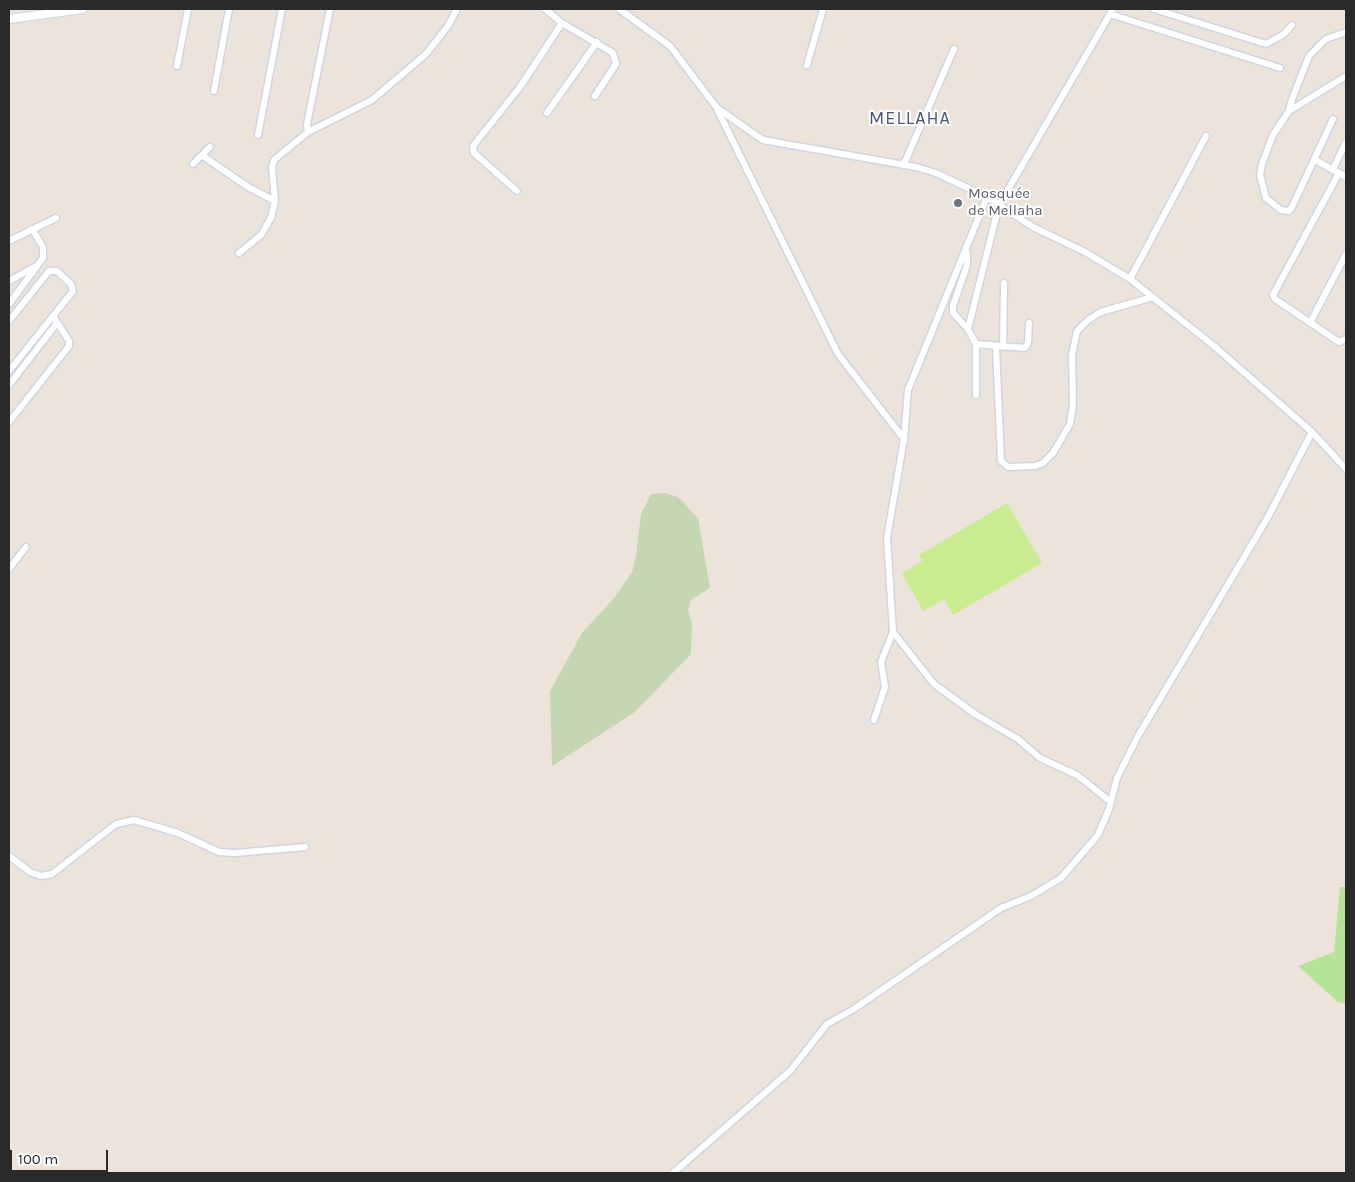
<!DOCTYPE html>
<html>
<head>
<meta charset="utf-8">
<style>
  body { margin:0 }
  #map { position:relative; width:1355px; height:1182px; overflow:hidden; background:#ece4db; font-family:Karla,sans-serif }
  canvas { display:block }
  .frame { position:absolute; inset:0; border:10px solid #2a2a2a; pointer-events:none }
  .scale { position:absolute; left:10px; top:1150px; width:98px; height:22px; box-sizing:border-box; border:2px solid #2a2a2a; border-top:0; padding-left:6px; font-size:15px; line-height:18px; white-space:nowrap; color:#2a2a2a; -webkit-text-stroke:4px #fff; paint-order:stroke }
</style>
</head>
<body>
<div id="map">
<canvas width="1355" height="1182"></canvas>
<div class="frame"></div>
<div class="scale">100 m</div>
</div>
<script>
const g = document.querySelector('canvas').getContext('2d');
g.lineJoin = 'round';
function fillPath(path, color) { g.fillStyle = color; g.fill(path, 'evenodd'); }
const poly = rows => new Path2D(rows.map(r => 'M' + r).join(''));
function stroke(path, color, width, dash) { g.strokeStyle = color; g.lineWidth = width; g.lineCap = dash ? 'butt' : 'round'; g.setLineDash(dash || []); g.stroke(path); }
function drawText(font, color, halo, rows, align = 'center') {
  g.font = font + ' Karla,sans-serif'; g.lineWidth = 4; g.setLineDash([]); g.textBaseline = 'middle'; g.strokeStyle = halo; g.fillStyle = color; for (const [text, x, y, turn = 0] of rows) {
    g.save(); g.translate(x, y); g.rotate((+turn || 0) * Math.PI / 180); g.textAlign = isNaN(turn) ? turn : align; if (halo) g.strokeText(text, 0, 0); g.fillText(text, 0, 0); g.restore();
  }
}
const green = poly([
  [1340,887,1346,887,1346,1004,1338,1002,1298,966,1334,952]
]);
const cemetery = poly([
  [665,493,678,497,698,518,710,588,691,600,688,610,692,624,691,654,635,712,552,766,550,691,582,633,615,597,632,572,636,556,641,514,651,494]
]);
const pitch = poly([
  [1007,503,1042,563,953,615,944,599,923,611,902,573,922,561,919,555]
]);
const minor = poly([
  [545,9,562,23,613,53,616,64,595,96],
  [619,9,670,46,717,108,763,140,916,167,936,173,987,197,1033,227,1085,252,1130,279,1214,346,1312,432,1268,517,1138,736,1117,778,1109,809,1098,835,1061,878,1031,896,1001,908,854,1009,827,1024,790,1071,673,1173],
  [1154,9,1266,44,1284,34,1292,25],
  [1110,14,1280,68],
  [807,65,823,9],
  [177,66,188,9],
  [214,91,229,9],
  [718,111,838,354,904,439],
  [1289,111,1346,76],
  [547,113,597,42],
  [1333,119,1292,207,1289,211,1281,210,1266,198,1260,175,1262,164,1273,135,1289,111,1292,99,1309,56,1326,39,1346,32],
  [308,132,307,124,330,9],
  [258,135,282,9],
  [203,156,248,187,275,201],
  [1315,160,1346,177],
  [193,164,210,147],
  [904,164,954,49],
  [1333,169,1346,142],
  [1339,173,1273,295,1275,299,1339,342,1346,339],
  [517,191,474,153,473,146,520,87,562,23],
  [9,241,56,218],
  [239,253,261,235,271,218,275,201,272,168,274,160,308,132,372,100,426,54,448,26,457,9],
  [967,253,967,265,953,306,953,313,968,329,976,344,1025,348,1028,343,1029,323],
  [1130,279,1206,136],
  [9,281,36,266],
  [9,304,43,258,43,247,32,229],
  [9,321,49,271,57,271,71,284,73,291,9,371],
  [1310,323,1346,254],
  [968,329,999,205,1113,9],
  [996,347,1001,461,1008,467,1035,466,1043,463,1053,453,1070,424,1073,404,1072,355,1077,331,1088,320,1101,312,1153,297],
  [1003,347,1004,283],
  [9,385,57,323],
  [976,395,976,344],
  [9,422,69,346,69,341,53,316],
  [1312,432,1346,469],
  [9,569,26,547],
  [893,632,934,684,975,714,1018,739,1040,758,1077,775,1111,802],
  [874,720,885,687,881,662,893,632,887,538,904,439,908,390,987,197],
  [9,856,30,872,41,876,52,874,116,824,134,820,178,833,219,852,235,853,305,847]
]);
const tertiary = poly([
  [9,19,83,9]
]);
const markers = [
  [958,203,5,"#6b7280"]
];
const worshipNames = [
  ["Mosquée",968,194],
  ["de Mellaha",968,211]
];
const quarterNames = [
  ["MELLAHA",910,119]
];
fillPath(green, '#b5e496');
fillPath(cemetery, '#c5d6b2');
fillPath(pitch, '#caec91');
stroke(minor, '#d0d5e3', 9);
stroke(tertiary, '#d0d5e3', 10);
stroke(minor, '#fff', 6);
stroke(tertiary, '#fff', 8);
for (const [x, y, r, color] of markers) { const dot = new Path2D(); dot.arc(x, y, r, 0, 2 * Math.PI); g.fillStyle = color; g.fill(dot); stroke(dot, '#fff', 2); }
drawText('15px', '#5b616d', '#fff', worshipNames, 'left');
g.letterSpacing = '1px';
drawText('18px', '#49557b', '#fff', quarterNames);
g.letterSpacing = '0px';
</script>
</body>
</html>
